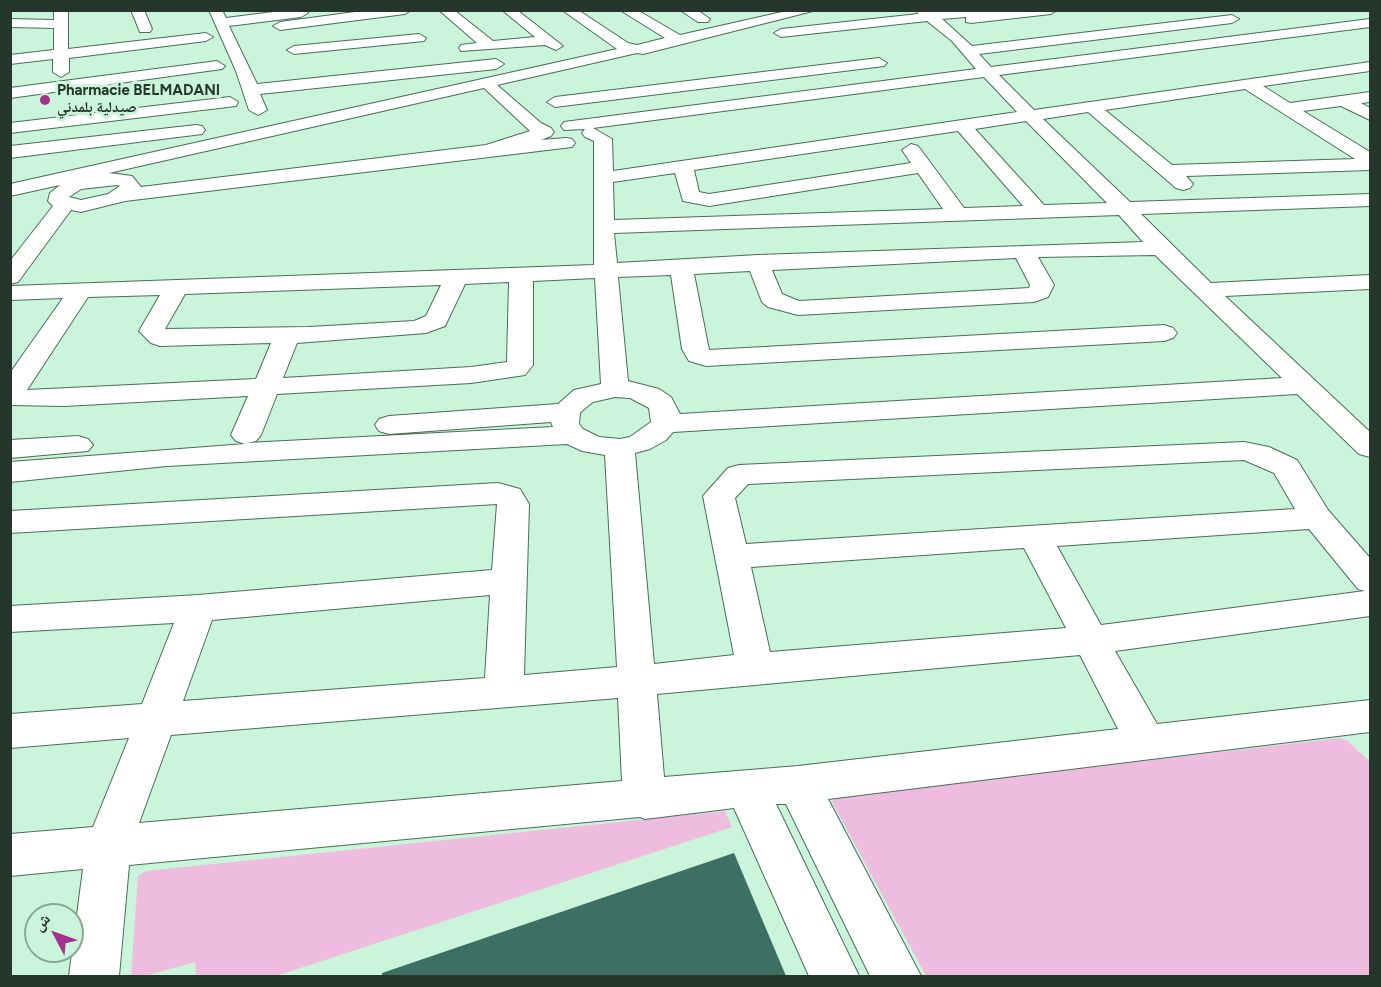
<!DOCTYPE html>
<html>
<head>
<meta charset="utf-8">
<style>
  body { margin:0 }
  #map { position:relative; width:1381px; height:987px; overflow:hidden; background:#cbf5da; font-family:Figtree,"Noto Naskh Arabic",sans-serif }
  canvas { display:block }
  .frame { position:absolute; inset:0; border:12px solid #25362c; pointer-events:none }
  .north { position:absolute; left:24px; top:903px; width:60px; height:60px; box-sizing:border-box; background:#cbf5da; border:2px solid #89a994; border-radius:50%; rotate:311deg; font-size:16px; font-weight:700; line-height:24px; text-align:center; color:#25362c }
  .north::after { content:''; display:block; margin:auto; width:21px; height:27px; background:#a4318c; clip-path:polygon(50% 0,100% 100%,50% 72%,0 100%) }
</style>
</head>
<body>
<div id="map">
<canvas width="1381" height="987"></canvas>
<div class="frame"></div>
<div class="north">ش</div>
</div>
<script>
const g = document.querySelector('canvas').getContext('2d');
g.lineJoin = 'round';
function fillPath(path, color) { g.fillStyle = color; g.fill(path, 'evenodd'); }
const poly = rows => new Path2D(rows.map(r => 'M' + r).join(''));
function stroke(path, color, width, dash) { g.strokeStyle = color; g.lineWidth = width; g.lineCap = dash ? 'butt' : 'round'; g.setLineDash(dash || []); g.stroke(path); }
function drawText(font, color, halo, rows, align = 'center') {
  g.font = font + ' Figtree,"Noto Naskh Arabic",sans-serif'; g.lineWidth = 6; g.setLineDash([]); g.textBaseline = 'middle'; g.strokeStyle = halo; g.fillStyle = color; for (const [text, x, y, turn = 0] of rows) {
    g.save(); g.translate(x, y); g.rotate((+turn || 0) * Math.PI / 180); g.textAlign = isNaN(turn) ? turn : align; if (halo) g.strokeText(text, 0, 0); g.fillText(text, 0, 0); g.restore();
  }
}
const green = poly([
  [1340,738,1348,741,1370,762,1370,976,926,976,832,802,836,797],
  [725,811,732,827,276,976,196,976,195,962,145,976,131,976,138,876,146,871]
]);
const building = poly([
  [734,853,786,976,382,976,382,973]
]);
const minor = poly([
  [54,10,68,10,68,49,206,33,213,37,206,41,69,58,69,72,61,77,53,72,53,59,10,64,10,55,54,50,54,28,10,27,10,19,54,20,54,10],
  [131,10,144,10,152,29,150,32,140,32,131,10],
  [209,10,222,10,226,18,289,10,306,10,308,13,301,17,229,26,257,84,496,59,504,64,496,69,260,94,267,110,258,115,249,110,236,71,209,10],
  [370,10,411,10,405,14,280,30,273,26,280,22,370,10],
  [439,10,454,10,493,41,535,37,502,10,517,10,563,46,556,50,545,45,461,51,459,48,461,45,477,43,439,10],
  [562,10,578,10,628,43,637,45,665,38,620,10,637,10,680,35,791,10,817,10,643,54,637,53,497,85,541,123,551,128,554,132,551,136,541,140,566,138,572,139,575,143,572,147,125,201,81,212,71,210,18,282,10,284,10,261,53,206,48,201,50,193,60,185,10,196,10,184,617,49,562,10],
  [484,88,530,131,486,145,141,187,132,176,109,173,484,88],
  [117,185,120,186,108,194,81,200,69,197,81,189,117,185],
  [680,10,697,10,710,19,708,22,698,22,680,10],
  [917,10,1057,10,1051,14,971,23,966,22,966,17,942,19,972,46,1232,15,1239,19,1232,23,979,54,991,67,1370,19,1370,27,999,75,1034,110,1370,62,1370,71,1263,86,1290,103,1370,92,1370,102,1361,103,1370,108,1370,120,1341,106,1303,111,1370,152,1370,170,1186,176,1193,184,1190,188,1183,190,1176,188,1088,112,1043,119,1130,202,1370,194,1370,206,1141,214,1211,283,1370,275,1370,289,1225,296,1370,432,1370,457,1359,454,1297,394,673,432,666,440,650,449,635,453,654,664,734,655,703,496,728,468,739,465,1244,442,1269,447,1297,460,1328,510,1370,558,1370,616,1115,651,1157,724,1370,700,1370,732,828,799,921,976,870,976,786,804,776,804,859,976,809,976,734,808,645,819,640,817,129,865,119,976,69,976,83,869,10,876,10,834,93,827,129,738,10,748,10,714,142,704,174,623,10,632,10,606,198,595,492,570,497,504,10,533,10,511,498,483,520,489,529,504,524,675,617,667,605,455,582,451,567,444,167,466,10,482,10,462,245,444,236,441,231,435,248,396,65,406,10,405,10,373,63,298,10,300,10,286,594,265,594,141,585,137,582,133,585,129,564,130,561,126,564,122,976,69,952,41,927,21,781,37,774,33,781,29,918,14,917,10],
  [984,77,1017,112,613,171,612,139,593,128,984,77],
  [1245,89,1355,159,1172,165,1105,110,1245,89],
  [1026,121,1107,203,1044,205,975,129,1026,121],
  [958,131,1023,206,964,208,918,146,911,144,902,150,911,163,709,194,699,192,694,170,958,131],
  [675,173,683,201,709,206,918,173,943,209,614,220,613,182,675,173],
  [1119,215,1143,242,758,255,617,263,614,233,1119,215],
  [1155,255,1282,378,680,414,671,397,659,389,628,381,618,277,671,275,682,349,689,361,706,366,1164,341,1173,338,1177,333,1173,328,1164,325,709,350,694,274,750,271,762,302,768,307,798,315,1034,302,1048,297,1054,285,1038,257,1155,255],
  [1016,258,1030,285,1029,288,799,301,782,294,772,270,1016,258],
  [595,278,601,384,574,390,558,404,389,416,379,419,375,425,379,431,389,434,551,422,553,427,247,443,256,441,261,435,277,394,471,383,525,375,533,365,533,281,595,278],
  [509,282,507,362,471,367,283,378,297,343,426,333,445,326,465,284,509,282],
  [441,285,426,316,414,321,309,327,165,329,185,294,441,285],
  [160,295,139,331,151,343,160,346,271,343,256,379,27,390,88,297,160,295],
  [615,397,630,398,649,408,651,422,630,437,620,439,599,437,583,429,579,424,580,413,584,409,593,402,615,397],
  [1244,460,1274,473,1295,509,746,544,735,498,748,484,1244,460],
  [1309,529,1358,589,1365,591,1101,625,1057,546,1309,529],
  [1024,548,1066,628,770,652,751,567,1024,548],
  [490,595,485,678,183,701,212,620,490,595],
  [1080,655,1118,729,798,766,664,777,657,694,1080,655],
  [618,698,622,781,139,823,171,735,618,698],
  [419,34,426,38,424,41,294,54,287,50,294,46,419,34],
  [879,58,887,63,884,66,555,107,547,102,555,97,879,58],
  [217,61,225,66,222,69,10,98,10,88,217,61],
  [230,97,238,102,236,106,10,133,10,123,230,97],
  [196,125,202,126,205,130,202,134,10,158,10,146,196,125],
  [78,436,88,439,93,445,88,451,10,458,10,440,78,436]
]);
const markers = [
  [45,100,6,"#a4318c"]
];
const farPoinames = [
  ["Pharmacie BELMADANI",57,91],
  ["صيدلية بلمدني",57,108]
];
fillPath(green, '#eebcdf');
fillPath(building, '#3d6f63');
stroke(minor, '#486e57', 2);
fillPath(minor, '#fff');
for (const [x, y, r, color] of markers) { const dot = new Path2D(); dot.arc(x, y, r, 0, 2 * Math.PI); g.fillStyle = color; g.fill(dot); stroke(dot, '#cbf5da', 2); }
drawText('bold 15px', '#25362c', '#cbf5da', farPoinames, 'left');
</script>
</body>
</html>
